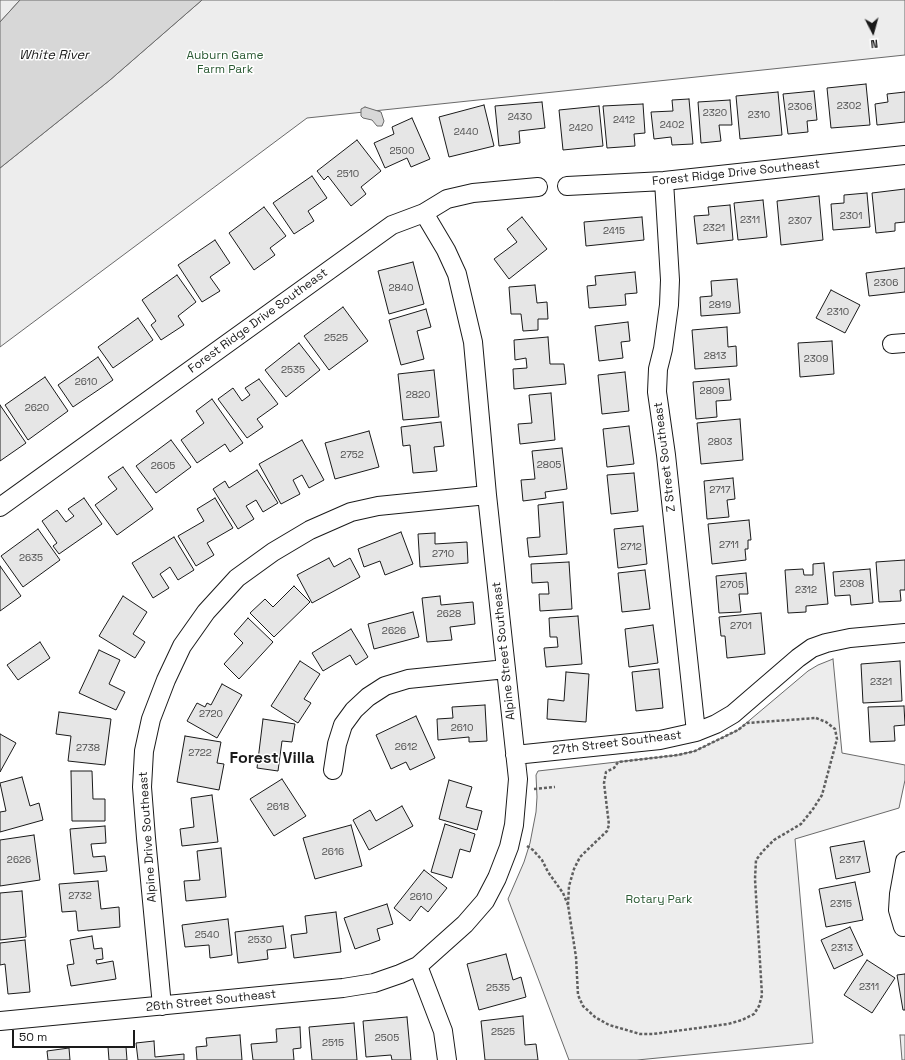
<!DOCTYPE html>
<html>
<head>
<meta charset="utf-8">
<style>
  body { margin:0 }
  #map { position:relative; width:905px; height:1060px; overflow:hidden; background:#fff; font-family:"Space Grotesk",sans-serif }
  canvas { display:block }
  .north { position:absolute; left:853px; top:12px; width:40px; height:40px; -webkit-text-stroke:3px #fff; paint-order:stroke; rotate:174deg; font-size:11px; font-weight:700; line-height:16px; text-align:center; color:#1a1a1a }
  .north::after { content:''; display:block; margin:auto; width:14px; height:18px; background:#1a1a1a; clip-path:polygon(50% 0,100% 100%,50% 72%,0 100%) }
  .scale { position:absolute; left:12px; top:1030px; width:123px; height:18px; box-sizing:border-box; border:2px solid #1a1a1a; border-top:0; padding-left:5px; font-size:12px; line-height:14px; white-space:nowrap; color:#1a1a1a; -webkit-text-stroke:3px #fff; paint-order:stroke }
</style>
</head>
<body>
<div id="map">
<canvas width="905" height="1060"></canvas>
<div class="north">N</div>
<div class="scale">50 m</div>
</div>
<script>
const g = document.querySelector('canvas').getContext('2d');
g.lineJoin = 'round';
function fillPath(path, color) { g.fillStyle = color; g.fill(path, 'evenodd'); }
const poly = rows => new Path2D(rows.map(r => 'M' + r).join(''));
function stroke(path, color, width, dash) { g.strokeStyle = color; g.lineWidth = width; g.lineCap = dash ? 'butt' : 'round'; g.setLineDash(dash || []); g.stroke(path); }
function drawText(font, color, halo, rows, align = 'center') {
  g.font = font + ' "Space Grotesk",sans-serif'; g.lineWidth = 3; g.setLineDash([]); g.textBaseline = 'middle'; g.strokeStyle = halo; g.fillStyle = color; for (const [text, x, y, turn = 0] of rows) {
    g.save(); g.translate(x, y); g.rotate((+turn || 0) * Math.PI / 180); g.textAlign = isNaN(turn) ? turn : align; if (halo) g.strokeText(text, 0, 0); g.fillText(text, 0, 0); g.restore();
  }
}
const built = poly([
  [0,0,20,0,0,22,0,0],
  [202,0,905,0,905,55,307,118,0,347,0,168,110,80,202,0],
  [833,659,842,753,905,765,905,780,899,808,795,839,813,1043,637,1060,569,1060,508,899,524,862,530,843,536,812,537,797,536,775,538,771,678,755,695,751,738,730,808,671,818,665,833,659],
  [900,1035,905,1035,905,1060,902,1060,900,1035]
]);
const water = poly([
  [20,0,202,0,110,80,0,168,0,22,20,0],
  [365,107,381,112,384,121,382,126,377,126,372,120,363,118,361,116,361,109,365,107]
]);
const building = poly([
  [866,84,870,125,831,128,827,88,866,84],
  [814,91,817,120,807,121,808,132,788,134,783,94,814,91],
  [778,92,782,135,740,139,736,96,778,92],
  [905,92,905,122,877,125,875,104,888,102,887,94,905,92],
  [689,99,693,144,672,145,671,137,654,139,651,112,673,111,672,100,689,99],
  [730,100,732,125,719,125,721,141,701,143,698,102,730,100],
  [542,102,545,128,519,131,520,143,499,146,495,106,542,102],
  [643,104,645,133,634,134,635,146,607,148,603,106,643,104],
  [484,105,494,146,449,157,439,117,484,105],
  [599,106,603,146,563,150,559,110,599,106],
  [412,118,430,159,411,167,407,158,385,168,374,143,394,134,392,127,412,118],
  [357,140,381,171,361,187,366,194,351,206,328,176,324,180,317,171,357,140],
  [312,176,327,198,308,211,314,221,294,234,273,203,312,176],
  [905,189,905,222,895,223,895,231,876,233,872,193,905,189],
  [867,193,870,227,833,230,831,204,844,203,844,195,867,193],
  [819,196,823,240,781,245,777,201,819,196],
  [763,200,767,237,738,240,734,203,763,200],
  [730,205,733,240,697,244,694,216,709,215,708,207,730,205],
  [264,207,286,236,270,248,275,255,254,270,229,233,264,207],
  [522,217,547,249,509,279,494,259,517,242,507,229,522,217],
  [642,217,644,240,586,246,584,222,642,217],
  [215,240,230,263,210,277,220,291,202,302,178,265,215,240],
  [413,262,424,304,389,314,378,271,413,262],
  [905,268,905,292,869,296,866,273,905,268],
  [635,272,637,293,625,294,626,305,589,308,587,286,596,285,595,276,635,272],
  [177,275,196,302,178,316,184,325,161,340,151,325,156,321,142,300,177,275],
  [737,279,740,313,701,316,700,297,712,296,711,281,737,279],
  [535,285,537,303,547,302,548,319,538,319,538,330,523,331,521,314,511,314,509,287,535,285],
  [831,290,860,305,845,333,816,318,831,290],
  [343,307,368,341,329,370,304,336,343,307],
  [426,309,431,327,417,331,424,359,401,365,389,320,426,309],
  [138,318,153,340,113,368,98,347,138,318],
  [628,322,630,341,621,342,623,358,599,361,595,326,628,322],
  [727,327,728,347,736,346,737,366,695,369,692,330,727,327],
  [548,337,550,364,564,364,566,384,514,389,513,369,527,368,526,358,515,360,514,340,548,337],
  [832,341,834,374,800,377,798,343,832,341],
  [299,343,320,370,286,397,265,370,299,343],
  [98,357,113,380,73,407,58,385,98,357],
  [434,370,439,417,403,420,398,374,434,370],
  [625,372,629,411,602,414,598,375,625,372],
  [45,377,68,411,28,440,5,405,45,377],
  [259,379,278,404,257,419,263,427,247,438,218,399,233,388,242,401,250,395,245,388,259,379],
  [729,379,731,400,716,401,717,417,696,419,693,382,729,379],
  [551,393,555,440,520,444,518,424,532,423,529,395,551,393],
  [212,399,243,443,230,452,225,444,197,463,181,440,204,423,196,411,212,399],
  [0,405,26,443,0,461,0,405],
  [740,419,743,460,701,464,697,423,740,419],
  [441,422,444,446,434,447,437,471,413,473,410,445,403,446,401,427,441,422],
  [629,426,634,464,607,467,603,429,629,426],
  [369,431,379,467,335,479,325,443,369,431],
  [171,440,191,467,156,493,136,466,171,440],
  [302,440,324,480,309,488,302,475,293,480,300,494,281,504,259,464,302,440],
  [562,448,567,489,545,492,546,498,523,501,521,480,535,479,532,451,562,448],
  [123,467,153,509,117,535,95,505,117,489,108,477,123,467],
  [257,470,278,503,263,512,256,500,246,506,254,519,238,529,213,489,225,481,229,488,257,470],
  [634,473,638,511,611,514,607,475,634,473],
  [733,478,735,499,727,500,729,517,707,519,704,481,733,478],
  [84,498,102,524,59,554,53,546,57,543,42,521,57,510,66,522,74,516,68,509,84,498],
  [215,498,233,528,207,543,214,555,196,566,178,536,204,521,197,509,215,498],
  [563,502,567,554,529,557,527,538,540,537,538,505,563,502],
  [749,520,751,540,748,540,748,549,745,549,746,560,712,564,708,524,749,520],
  [643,526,647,564,618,568,614,529,643,526],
  [38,529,60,560,23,587,1,556,38,529],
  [401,532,413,564,385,575,380,561,364,567,358,549,401,532],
  [435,533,435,544,467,542,468,563,420,567,418,534,435,533],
  [174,537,194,570,178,580,170,567,160,574,169,588,153,598,132,563,174,537],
  [329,558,334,567,350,558,360,577,312,603,297,575,329,558],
  [905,560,905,590,900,590,901,601,879,602,876,562,905,560],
  [569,562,572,609,540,611,539,594,549,594,548,582,532,583,531,564,569,562],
  [824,563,828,604,806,606,806,612,788,613,785,570,803,569,804,575,813,575,813,564,824,563],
  [0,566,21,596,0,611,0,566],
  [870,569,873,603,851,605,850,595,835,596,833,572,870,569],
  [645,570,650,609,622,612,618,573,645,570],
  [746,573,748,594,739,594,741,612,719,613,716,576,746,573],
  [294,586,310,602,274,637,250,613,265,599,273,607,294,586],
  [123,596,147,612,133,634,145,642,135,658,99,636,123,596],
  [440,596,441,605,473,602,475,624,450,627,452,640,427,642,422,598,440,596],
  [413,612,419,637,374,649,368,624,413,612],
  [761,613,765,654,727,658,725,636,721,636,719,617,761,613],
  [578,616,582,664,546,667,544,648,558,647,557,637,550,637,549,618,578,616],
  [248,618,273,642,239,679,224,664,243,643,234,634,248,618],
  [653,625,658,663,629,667,625,629,653,625],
  [351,629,368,657,356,665,350,655,323,671,312,653,351,629],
  [40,642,50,658,18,680,7,665,40,642],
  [99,650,120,660,109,684,125,692,116,710,79,693,99,650],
  [300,661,320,674,304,699,311,703,298,723,271,706,300,661],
  [900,661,902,701,863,703,861,664,900,661],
  [659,669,663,708,636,711,632,672,659,669],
  [566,672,589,674,586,722,547,719,548,699,564,701,566,672],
  [222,684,242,695,217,738,187,721,197,703,205,707,207,703,211,705,222,684],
  [485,705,487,741,469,742,469,737,438,740,437,719,453,718,452,707,485,705],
  [904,706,905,725,894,726,895,741,870,742,868,707,904,706],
  [59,712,111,719,105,765,68,761,71,736,56,734,59,712],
  [416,716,435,758,410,770,406,762,391,769,376,735,416,716],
  [263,719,295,724,292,742,282,741,278,771,257,768,263,719],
  [0,734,16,743,0,772,0,734],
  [185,736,221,742,217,763,224,764,219,790,177,782,185,736],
  [71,771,92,771,93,799,105,799,105,821,72,821,71,771],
  [22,777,30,806,39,803,43,820,0,832,0,812,6,811,0,783,22,777],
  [282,779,306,816,274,836,250,799,282,779],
  [449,780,472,787,466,807,482,811,477,830,439,819,449,780],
  [212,795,218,842,182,846,180,829,194,827,191,798,212,795],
  [402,806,413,826,369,850,353,820,370,810,376,821,402,806],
  [445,824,475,834,470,852,460,849,452,878,431,872,445,824],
  [351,825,362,866,315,879,303,838,351,825],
  [105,826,106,843,91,844,93,857,105,856,107,871,74,874,70,829,105,826],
  [34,835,40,880,0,886,0,840,34,835],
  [864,841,870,872,836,879,830,847,864,841],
  [221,848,226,897,186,901,184,881,200,880,197,851,221,848],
  [424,870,447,888,428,912,421,906,410,921,394,908,424,870],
  [98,881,101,909,119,907,120,927,78,931,76,911,62,912,59,884,98,881],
  [855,882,863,920,826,927,819,889,855,882],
  [22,891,26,937,0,940,0,893,22,891],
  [387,904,393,924,377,929,380,940,355,949,344,918,387,904],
  [336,912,341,952,294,958,291,935,307,933,305,916,336,912],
  [228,919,232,955,210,958,209,945,185,947,182,925,228,919],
  [283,926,286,948,267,950,268,959,238,963,235,932,283,926],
  [850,927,863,955,834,969,821,940,850,927],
  [92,936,94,949,102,948,103,959,96,960,97,964,113,961,116,979,71,986,67,965,74,964,70,940,92,936],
  [25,940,30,992,8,994,5,964,0,965,0,943,25,940],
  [506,954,513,980,521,977,526,997,479,1010,467,964,506,954],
  [867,960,895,978,872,1013,844,995,867,960],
  [905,974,905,1010,903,1010,897,975,905,974],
  [523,1016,525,1045,536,1044,538,1060,485,1060,481,1021,523,1016],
  [407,1017,411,1060,392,1060,391,1055,366,1057,363,1021,407,1017],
  [354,1023,357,1060,312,1060,309,1027,354,1023],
  [300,1027,301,1048,293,1049,294,1060,253,1060,251,1044,277,1042,276,1029,300,1027],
  [240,1035,242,1060,197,1060,196,1047,207,1046,206,1038,240,1035],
  [154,1041,155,1057,184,1054,184,1060,138,1060,136,1043,154,1041],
  [108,1047,126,1047,127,1060,109,1060,108,1047],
  [69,1048,70,1060,48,1060,47,1051,69,1048]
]);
const path = poly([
  [816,718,826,722,835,729,837,739,822,795,813,809,801,824,774,840,763,851,756,860,755,879,762,995,759,1006,754,1014,742,1020,728,1024,653,1034,640,1034,623,1029,609,1025,595,1017,583,1006,578,995,576,957,568,905,569,886,574,869,580,857,607,831,609,825,604,783,606,772,614,768,618,762,678,755,695,751,738,730,747,723,816,718],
  [534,789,555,787],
  [527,846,533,850,542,860,548,872,563,893,568,905]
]);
const minor = poly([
  [664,181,670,280,669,305,663,349,658,369,657,392,666,455,696,732],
  [567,186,664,181,905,155],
  [424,213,446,250,457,274,473,342,487,495,518,779,514,825,509,847,497,878,485,901,465,924,418,966,443,1031,447,1060],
  [892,344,905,343],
  [0,507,392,225,424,213,447,199,473,193,538,187],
  [515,755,660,740,696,732,716,724,733,714,798,658,812,648,826,643,850,638,905,633],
  [333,770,337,744,343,725,354,710,368,697,385,686,408,679,506,669],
  [903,927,898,910,899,894,905,861],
  [162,1006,146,838,142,787,144,751,151,719,166,680,182,646,206,612,237,578,273,552,310,530,351,512,378,506,487,495],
  [0,1021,343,988,374,983,400,974,418,966]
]);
const numberNames = [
  ["2302",849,106],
  ["2306",800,107],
  ["2320",715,113],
  ["2310",759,115],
  ["2430",520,117],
  ["2412",624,120],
  ["2402",672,125],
  ["2420",581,128],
  ["2440",466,132],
  ["2500",402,151],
  ["2510",348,174],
  ["2301",851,216],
  ["2311",750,220],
  ["2307",800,221],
  ["2321",714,228],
  ["2415",614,231],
  ["2306",886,283],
  ["2840",401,288],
  ["2819",720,305],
  ["2310",838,312],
  ["2525",336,338],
  ["2813",715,356],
  ["2309",816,359],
  ["2535",293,370],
  ["2610",86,382],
  ["2809",712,391],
  ["2820",418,395],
  ["2620",37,408],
  ["2803",720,442],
  ["2752",352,455],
  ["2805",549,465],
  ["2605",163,466],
  ["2717",720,490],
  ["2711",729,545],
  ["2712",631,547],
  ["2710",443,554],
  ["2635",31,558],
  ["2308",852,584],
  ["2705",732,585],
  ["2312",806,590],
  ["2628",449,614],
  ["2701",741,626],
  ["2626",394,631],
  ["2321",881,682],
  ["2720",211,714],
  ["2610",462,728],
  ["2612",406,747],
  ["2738",88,748],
  ["2722",200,753],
  ["2618",278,807],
  ["2616",333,852],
  ["2626",19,860],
  ["2317",850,860],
  ["2732",80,896],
  ["2610",421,897],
  ["2315",841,904],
  ["2540",207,935],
  ["2530",260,940],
  ["2313",842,948],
  ["2311",869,987],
  ["2535",498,988],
  ["2525",503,1032],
  ["2505",387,1038],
  ["2515",333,1043]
];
const parkNames = [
  ["Auburn Game",225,56],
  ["Farm Park",225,70],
  ["Rotary Park",659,900]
];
const streetNames = [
  ["Forest Ridge Drive Southeast",736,173,-6],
  ["Forest Ridge Drive Southeast",258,321,-36],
  ["Z Street Southeast",665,457,-97],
  ["Alpine Street Southeast",504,651,-96],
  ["27th Street Southeast",617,743,-7],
  ["Alpine Drive Southeast",148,837,-94],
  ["26th Street Southeast",211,1001,-6]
];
const waterNames = [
  ["White River",54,55]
];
const districtNames = [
  ["Forest Villa",272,759]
];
fillPath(built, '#ededed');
stroke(built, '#6a6a6a', 1);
fillPath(water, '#d7d7d7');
stroke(water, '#6a6a6a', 1);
fillPath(building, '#e6e6e6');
stroke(building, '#1a1a1a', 1);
stroke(minor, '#1a1a1a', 20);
stroke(path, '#5f5f5f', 2.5, [3, 2]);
stroke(minor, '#fff', 18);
drawText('10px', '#4d4d4d', null, numberNames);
drawText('12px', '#2b5a34', '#fff', parkNames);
drawText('12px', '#1a1a1a', '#fff', streetNames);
drawText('italic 13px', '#1a1a1a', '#fff', waterNames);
drawText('bold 16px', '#1a1a1a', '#fff', districtNames);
</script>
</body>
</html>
